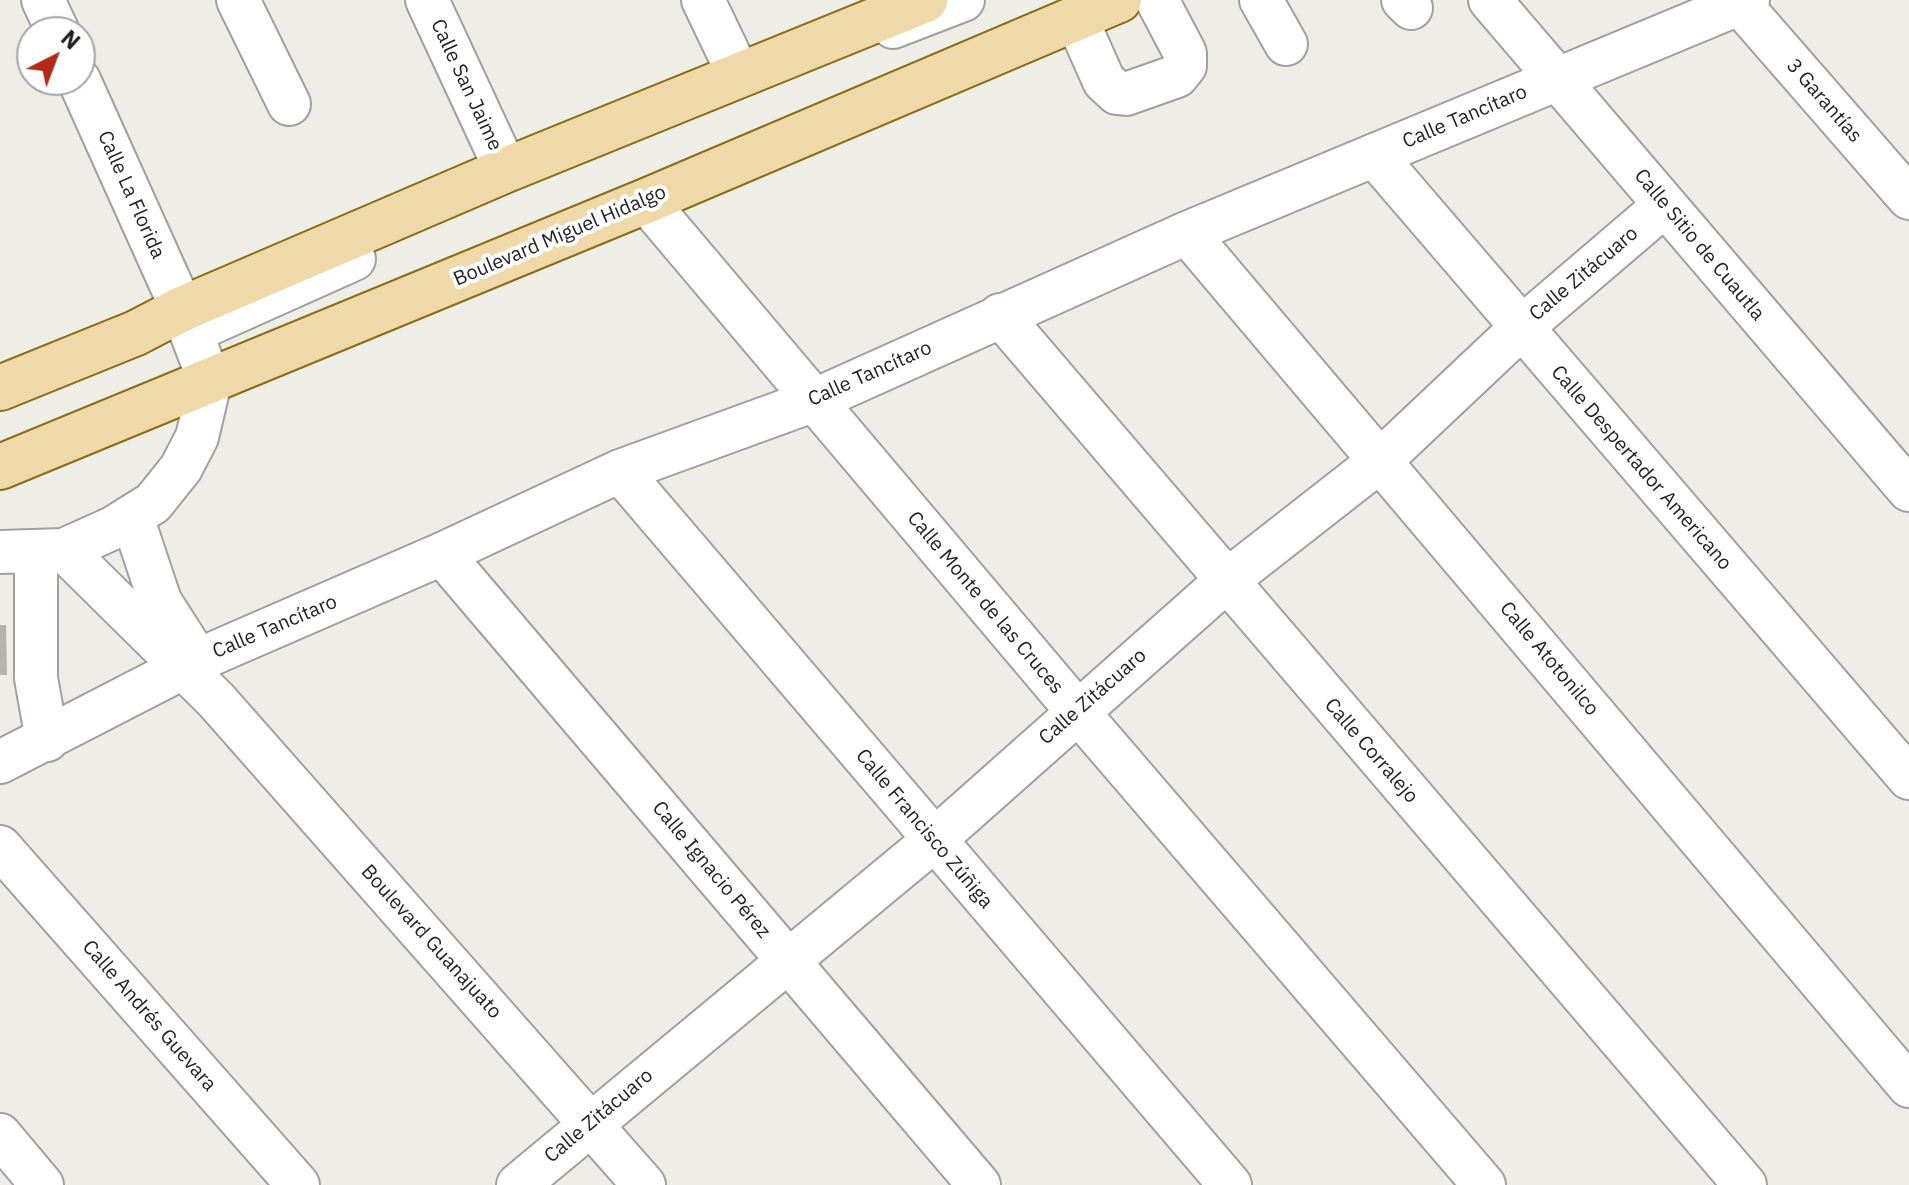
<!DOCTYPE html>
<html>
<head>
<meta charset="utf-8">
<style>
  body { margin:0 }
  #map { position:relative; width:1909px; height:1185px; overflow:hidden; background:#eeede6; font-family:"IBM Plex Sans",sans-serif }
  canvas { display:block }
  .north { position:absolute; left:16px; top:16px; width:80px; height:80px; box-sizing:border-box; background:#fff; border:2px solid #a5a5a5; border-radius:50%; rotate:42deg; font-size:22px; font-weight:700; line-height:32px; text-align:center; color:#1f1f1f }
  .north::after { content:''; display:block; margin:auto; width:28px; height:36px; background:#b42a19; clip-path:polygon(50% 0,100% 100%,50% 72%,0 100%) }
</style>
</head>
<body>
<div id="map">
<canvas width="1909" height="1185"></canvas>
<div class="north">N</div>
</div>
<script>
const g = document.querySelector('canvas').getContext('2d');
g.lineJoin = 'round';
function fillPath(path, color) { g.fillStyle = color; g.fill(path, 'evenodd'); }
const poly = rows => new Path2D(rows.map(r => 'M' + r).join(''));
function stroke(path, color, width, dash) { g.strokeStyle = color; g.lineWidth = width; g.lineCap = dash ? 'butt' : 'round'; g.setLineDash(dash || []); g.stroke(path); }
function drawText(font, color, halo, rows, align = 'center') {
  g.font = font + ' "IBM Plex Sans",sans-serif'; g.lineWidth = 8; g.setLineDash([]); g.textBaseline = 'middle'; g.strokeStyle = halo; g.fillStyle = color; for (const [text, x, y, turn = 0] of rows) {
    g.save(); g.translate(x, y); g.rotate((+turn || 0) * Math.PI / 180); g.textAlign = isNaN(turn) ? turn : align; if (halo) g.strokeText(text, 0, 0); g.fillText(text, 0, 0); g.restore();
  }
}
const building = poly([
  [0,625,6,625,7,675,0,675]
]);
const minor = poly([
  [43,0,58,32],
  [238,0,289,104],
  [427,0,506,170],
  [703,0,739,75],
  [1261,0,1286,44],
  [1403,0,1411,8],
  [1490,0,1909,490],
  [1740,4,1909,198],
  [1076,18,1104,81,1117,93,1126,94,1177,76,1185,66,1185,53,1157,0],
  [893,27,963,0],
  [1375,156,1909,778],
  [646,201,1077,711,1484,1185],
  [1187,233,1909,1086],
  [1000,315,1745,1185],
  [191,332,354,259],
  [620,471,1230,1185],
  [132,517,160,601,197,659],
  [64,550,216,700,644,1185],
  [36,551,36,678,47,740],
  [0,552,64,550,113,528,153,503,181,468,197,437,210,382,182,309,79,80],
  [442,554,979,1185],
  [0,762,198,660,442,554,620,471,815,400,1187,233,1748,0],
  [0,847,298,1185],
  [0,1135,42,1185],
  [518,1185,933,841,1225,582,1381,460,1521,328,1665,205]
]);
const major = poly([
  [0,388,136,333,182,309,506,170,925,0],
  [0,467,646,201,1119,0]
]);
const streetNames = [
  ["Calle San Jaime",466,85,65],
  ["3 Garantías",1824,101,49],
  ["Calle Tancítaro",1465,117,-23],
  ["Calle La Florida",131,195,66],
  ["Boulevard Miguel Hidalgo",560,236,-23],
  ["Calle Sitio de Cuautla",1699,245,50],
  ["Calle Zitácuaro",1584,274,-40],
  ["Calle Tancítaro",870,374,-24],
  ["Calle Despertador Americano",1641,468,49],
  ["Calle Monte de las Cruces",985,603,50],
  ["Calle Tancítaro",275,627,-23],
  ["Calle Atotonilco",1549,659,50],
  ["Calle Zitácuaro",1093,697,-41],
  ["Calle Corralejo",1371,751,49],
  ["Calle Francisco Zúñiga",924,829,50],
  ["Calle Ignacio Pérez",711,870,50],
  ["Boulevard Guanajuato",431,942,48],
  ["Calle Andrés Guevara",149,1016,49],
  ["Calle Zitácuaro",599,1116,-40]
];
fillPath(building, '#b7b2ac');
stroke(minor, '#a0a0a0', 46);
stroke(major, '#876d13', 48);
stroke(minor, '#fff', 42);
stroke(major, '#f0d9a9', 44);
drawText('20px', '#1f1f1f', '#fff', streetNames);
</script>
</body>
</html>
